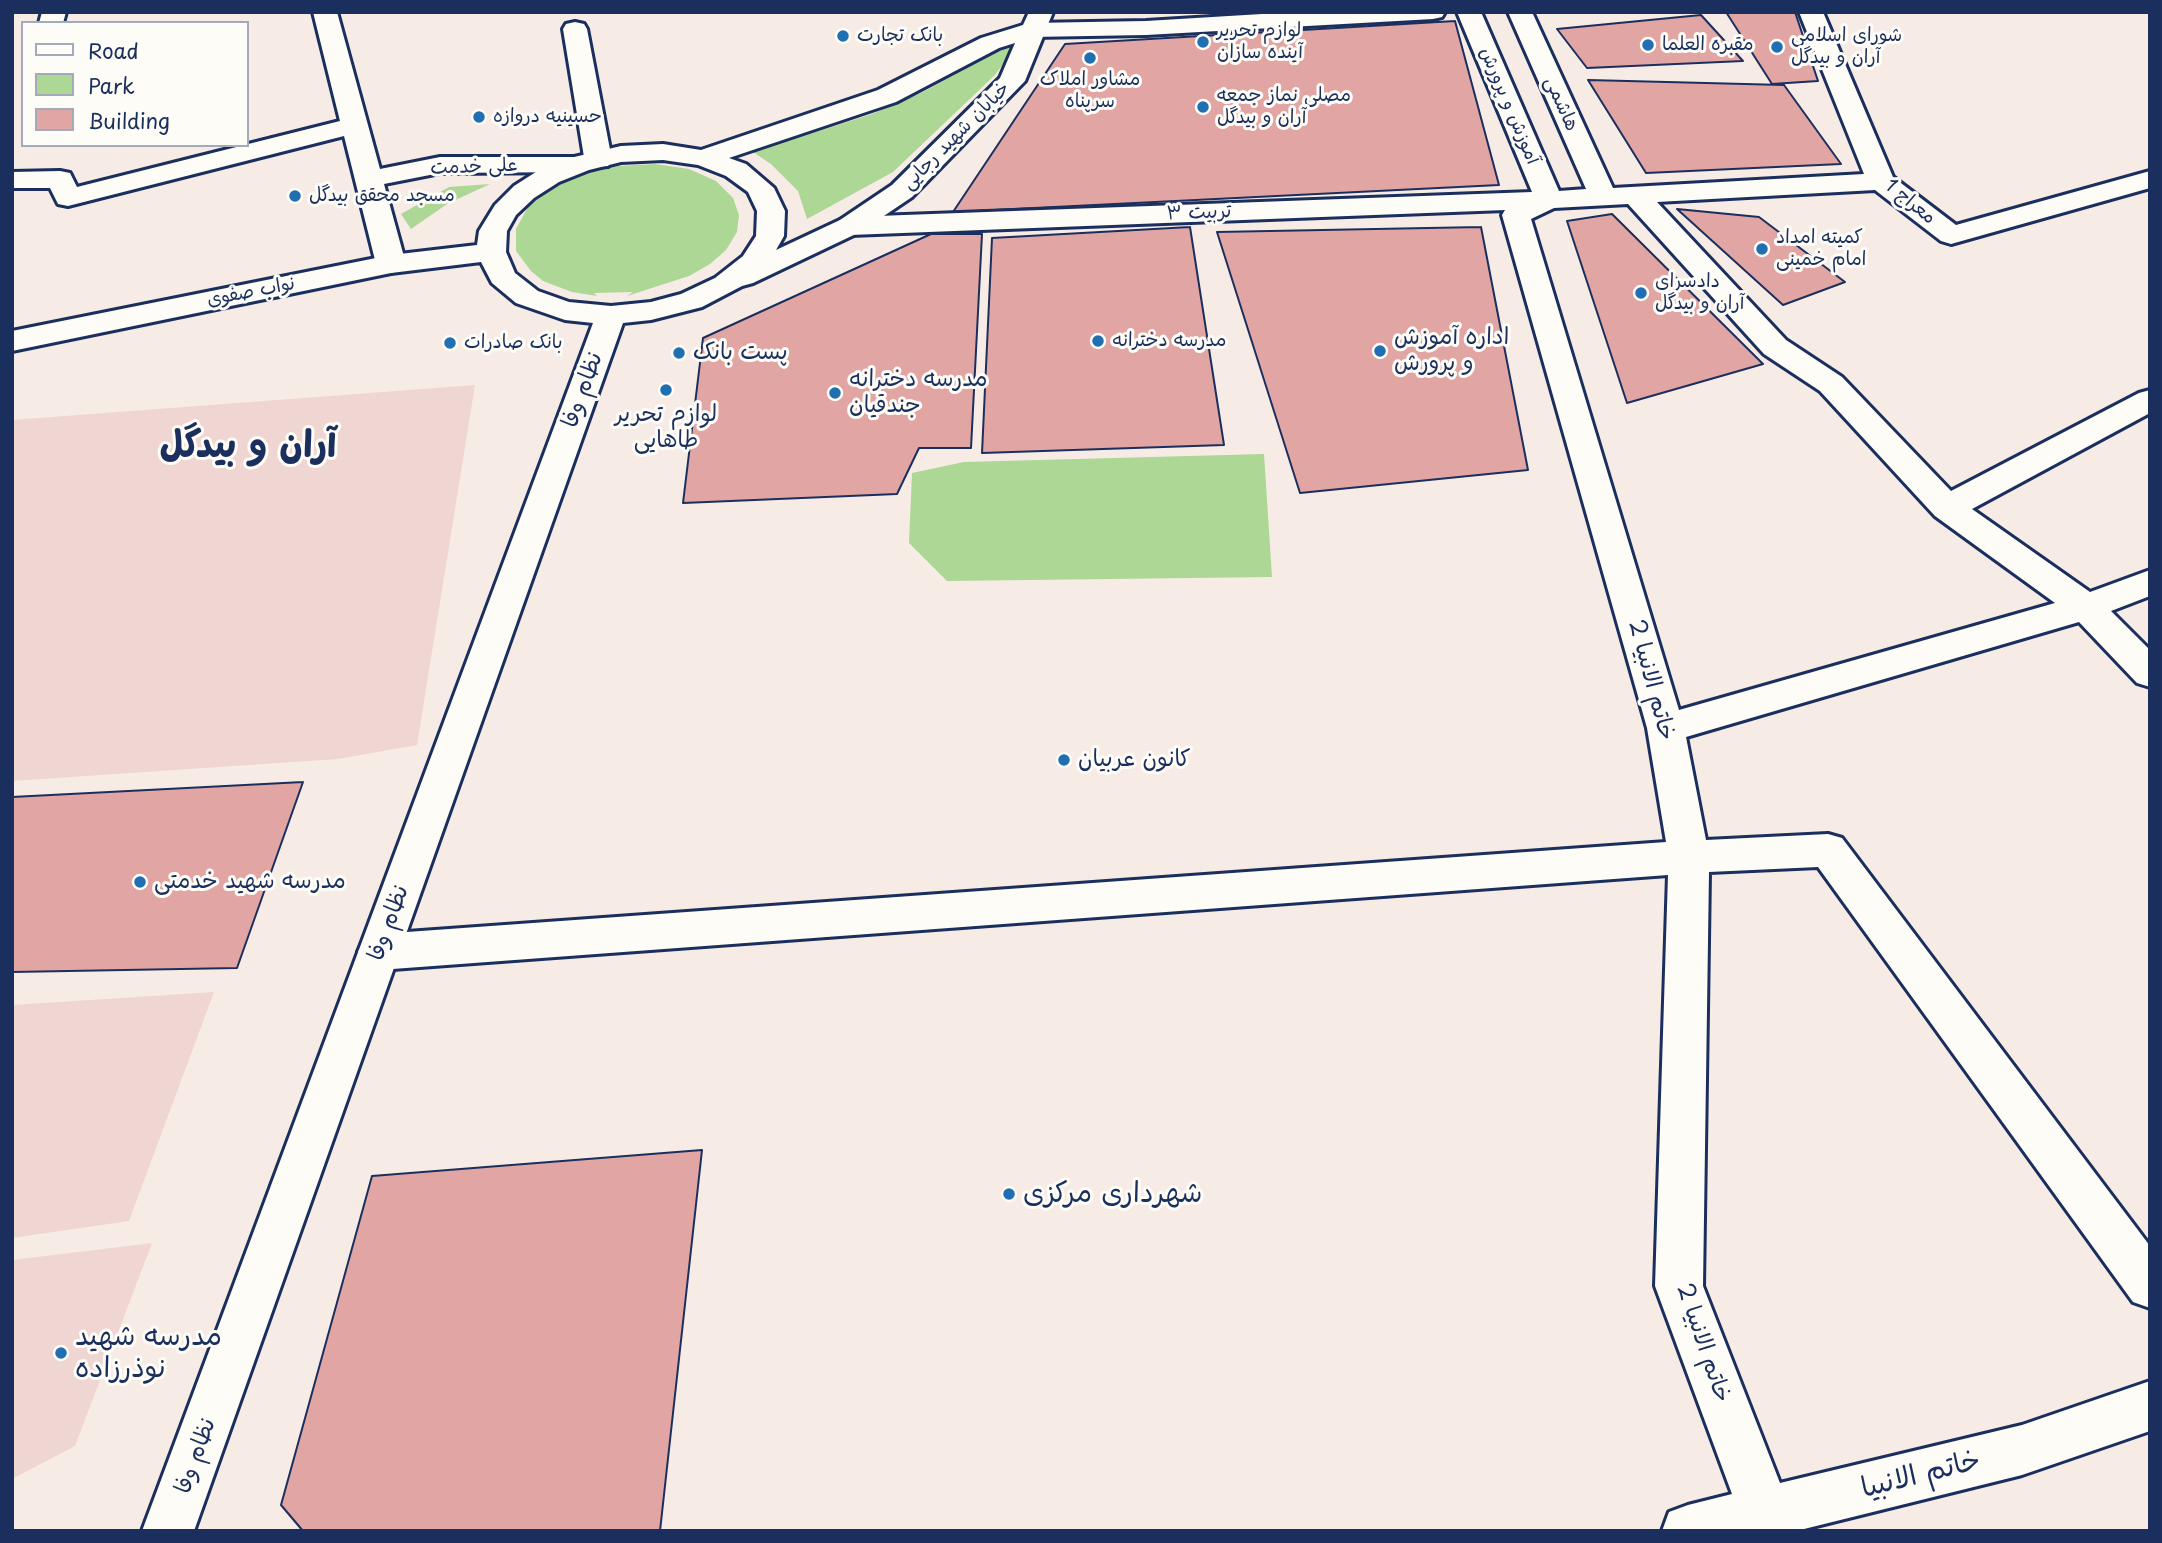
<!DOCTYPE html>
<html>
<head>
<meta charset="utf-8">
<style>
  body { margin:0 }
  #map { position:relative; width:2162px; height:1543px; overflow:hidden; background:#f7ebe6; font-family:"Playpen Sans",sans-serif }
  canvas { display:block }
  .frame { position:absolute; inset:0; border:14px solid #1b2f5e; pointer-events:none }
  .legend { position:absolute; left:21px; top:21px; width:228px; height:126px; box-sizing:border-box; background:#fdfcf7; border:2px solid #a3aaba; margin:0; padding:9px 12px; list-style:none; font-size:21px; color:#1b2f5e }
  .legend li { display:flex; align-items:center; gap:14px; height:35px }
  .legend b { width:35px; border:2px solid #a3aaba }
</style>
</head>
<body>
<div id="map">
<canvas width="2162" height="1543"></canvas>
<div class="frame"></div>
<ul class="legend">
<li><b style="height:9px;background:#fdfcf7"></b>Road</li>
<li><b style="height:19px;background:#acd794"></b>Park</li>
<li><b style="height:19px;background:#e1a6a3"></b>Building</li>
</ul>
</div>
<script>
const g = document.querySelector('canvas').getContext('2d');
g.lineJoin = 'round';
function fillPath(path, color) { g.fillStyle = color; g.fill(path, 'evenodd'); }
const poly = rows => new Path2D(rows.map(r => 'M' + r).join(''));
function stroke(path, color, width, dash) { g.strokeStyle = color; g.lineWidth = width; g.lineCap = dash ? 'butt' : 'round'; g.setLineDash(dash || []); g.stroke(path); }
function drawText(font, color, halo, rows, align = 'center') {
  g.font = font + ' "Playpen Sans","Playpen Sans Arabic",sans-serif'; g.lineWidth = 6; g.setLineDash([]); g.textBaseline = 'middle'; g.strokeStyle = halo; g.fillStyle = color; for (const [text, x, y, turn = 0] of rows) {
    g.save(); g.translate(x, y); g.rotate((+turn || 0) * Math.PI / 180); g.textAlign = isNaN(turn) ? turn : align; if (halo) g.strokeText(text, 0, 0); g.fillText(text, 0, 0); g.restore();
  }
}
const built = poly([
  [475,385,417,745,338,759,12,781,12,420],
  [214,992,129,1221,12,1238,12,1005],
  [152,1243,75,1446,12,1479,12,1260]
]);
const green = poly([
  [1021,39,995,75,893,172,807,219,798,191,771,164,753,152,872,114,923,92],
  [655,164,689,169,716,181,733,198,739,215,737,232,726,250,710,264,689,276,627,296,633,292,594,293,597,296,572,292,543,281,531,271,516,251,516,229,528,207,551,188,583,174,618,166],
  [490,184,447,204,411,229,401,214,449,187],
  [1264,454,1272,577,947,581,909,543,912,473,964,462]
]);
const building = poly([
  [1726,12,1795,12,1818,81,1772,84,1726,12],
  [1701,15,1743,61,1587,68,1557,29,1701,15],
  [1455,21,1499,185,953,212,1065,44,1455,21],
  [1588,80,1784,85,1841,164,1646,173,1588,80],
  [1677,209,1759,217,1845,282,1783,305,1677,209],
  [1612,214,1763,364,1627,403,1567,221,1612,214],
  [1190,227,1224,445,982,453,992,238,1190,227],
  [1481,227,1528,470,1300,493,1217,232,1481,227],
  [931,234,982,234,971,448,919,448,897,494,683,503,703,338,931,234],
  [303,782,237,968,12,972,12,797,303,782],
  [702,1150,660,1531,303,1531,281,1505,372,1176,702,1150]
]);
const minor = poly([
  [42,12,66,12,63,23,39,23,42,12],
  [313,12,337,12,380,169,440,157,584,157,563,29,566,24,575,22,584,24,587,29,612,160,608,166,592,167,580,172,440,173,384,184,406,264,401,270,391,273,381,270,376,264,344,136,68,206,58,204,50,188,12,188,12,172,60,171,70,173,77,187,340,121,313,12],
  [1295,12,1445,12,1442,17,1433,19,1146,35,1032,37,1023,35,1020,30,1023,25,1032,23,1146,21,1295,12],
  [1457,12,1481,12,1559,191,1586,189,1508,12,1532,12,1613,188,1864,174,1799,12,1823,12,1893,177,1956,225,2150,171,2150,188,1951,244,1941,241,1875,190,1657,202,1786,340,1842,377,1951,491,2139,393,2150,390,2150,413,1972,509,2090,592,2150,570,2150,596,2111,611,2150,650,2150,687,2137,683,2079,622,1686,737,1706,840,1828,834,1842,838,2150,1246,2150,1308,2133,1302,1818,867,1709,872,1703,1286,1780,1483,2022,1425,2150,1381,2150,1431,2022,1475,1796,1531,1662,1531,1669,1512,1688,1505,1732,1494,1655,1286,1668,875,379,970,364,965,358,952,364,939,379,934,1666,842,1647,728,1502,215,1505,210,850,235,840,232,836,226,840,220,850,217,1532,192,1457,12],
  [1628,204,1764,354,1820,391,1935,516,2055,603,1679,710,1531,219,1554,208,1628,204]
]);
const major = poly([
  [1029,12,1053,12,1025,81,912,197,860,232,753,283,742,286,702,307,651,320,623,323,194,1531,142,1531,593,323,565,320,516,303,492,283,481,262,391,273,12,351,12,331,391,255,477,245,479,231,495,205,514,186,539,170,570,158,621,146,663,144,701,150,878,90,981,38,1023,25,1029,12],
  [1015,43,1000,78,892,185,840,220,776,250,784,236,785,211,774,188,746,164,729,158,896,102,999,48,1015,43],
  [663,160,698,165,726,176,748,192,757,211,756,236,743,256,715,278,681,294,651,302,611,306,569,302,538,291,515,273,506,252,507,231,516,215,534,198,559,182,589,170,621,162,663,160]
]);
const markers = [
  [843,36,7,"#1f6fb2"],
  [1203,42,7,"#1f6fb2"],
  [1648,45,7,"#1f6fb2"],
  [1777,47,7,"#1f6fb2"],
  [1090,58,7,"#1f6fb2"],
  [1203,107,7,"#1f6fb2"],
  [479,117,7,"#1f6fb2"],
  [295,196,7,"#1f6fb2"],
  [1762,249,7,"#1f6fb2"],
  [1641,293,7,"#1f6fb2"],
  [1098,341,7,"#1f6fb2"],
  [450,343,7,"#1f6fb2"],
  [1380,351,7,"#1f6fb2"],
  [679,353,7,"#1f6fb2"],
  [666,390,7,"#1f6fb2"],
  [835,393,7,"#1f6fb2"],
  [1064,760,7,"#1f6fb2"],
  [140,882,7,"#1f6fb2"],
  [1009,1194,7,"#1f6fb2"],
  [61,1353,7,"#1f6fb2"]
];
const farPoinames = [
  ["لوازم تحریر",1217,31],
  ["آینده سازان",1217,53],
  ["بانک تجارت",857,36],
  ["شورای اسلامی",1791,36],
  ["آران و بیدگل",1791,58],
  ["مقبره العلما",1662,45],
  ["مشاور املاک",1090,80,"center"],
  ["سرپناه",1090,102,"center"],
  ["مصلی نماز جمعه",1217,96],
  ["آران و بیدگل",1217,118],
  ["حسینیه دروازه",493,117],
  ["مسجد محقق بیدگل",309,196],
  ["کمیته امداد",1776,238],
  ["امام خمینی",1776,260],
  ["دادسرای",1655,282],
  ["آران و بیدگل",1655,304],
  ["مدرسه دخترانه",1112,341],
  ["بانک صادرات",464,343]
];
const farStreetnames = [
  ["هاشمی",1561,104,66],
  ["آموزش و پرورش",1509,106,67],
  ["خیابان شهید رجایی",956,136,-45],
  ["علی خدمت",474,167,-2],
  ["معراج 1",1910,202,39],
  ["تربیت ۳",1199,213,-2],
  ["نواب صفوی",251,292,-11]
];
const poiNames = [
  ["اداره آموزش",1394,338],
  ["و پرورش",1394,364],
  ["پست بانک",693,353],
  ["مدرسه دخترانه",849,380],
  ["جندقیان",849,406],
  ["لوازم تحریر",666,415,"center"],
  ["طاهایی",666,441,"center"],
  ["کانون عربیان",1078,760],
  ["مدرسه شهید خدمتی",154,882]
];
const streetNames = [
  ["نظام وفا",583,390,-70],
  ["خاتم الانبیا 2",1651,680,75],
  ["نظام وفا",389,923,-70],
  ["خاتم الانبیا 2",1703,1343,71],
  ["نظام وفا",196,1456,-70]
];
const nearPoinames = [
  ["شهرداری مرکزی",1023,1194],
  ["مدرسه شهید",75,1337],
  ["نوذرزاده",75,1369]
];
const nearStreetnames = [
  ["خاتم الانبیا",1921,1475,-14]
];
const townNames = [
  ["آران و بیدگل",248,447]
];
fillPath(built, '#f0d6d2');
fillPath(green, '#acd794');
fillPath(building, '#e1a6a3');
stroke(building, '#1b2f5e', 2);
stroke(minor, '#1b2f5e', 6);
stroke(major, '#1b2f5e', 6);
fillPath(minor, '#fdfcf7');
fillPath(major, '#fdfcf7');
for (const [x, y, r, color] of markers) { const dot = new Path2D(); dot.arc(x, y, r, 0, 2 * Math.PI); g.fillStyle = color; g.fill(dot); stroke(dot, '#fdfcf7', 2.5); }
drawText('19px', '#1b2f5e', '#fdfcf7', farPoinames, 'left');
drawText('19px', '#1b2f5e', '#fdfcf7', farStreetnames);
drawText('23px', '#1b2f5e', '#fdfcf7', poiNames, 'left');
drawText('23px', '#1b2f5e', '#fdfcf7', streetNames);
drawText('28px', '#1b2f5e', '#fdfcf7', nearPoinames, 'left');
drawText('28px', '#1b2f5e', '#fdfcf7', nearStreetnames);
drawText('bold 37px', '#1b2f5e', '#fdfcf7', townNames);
</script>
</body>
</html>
